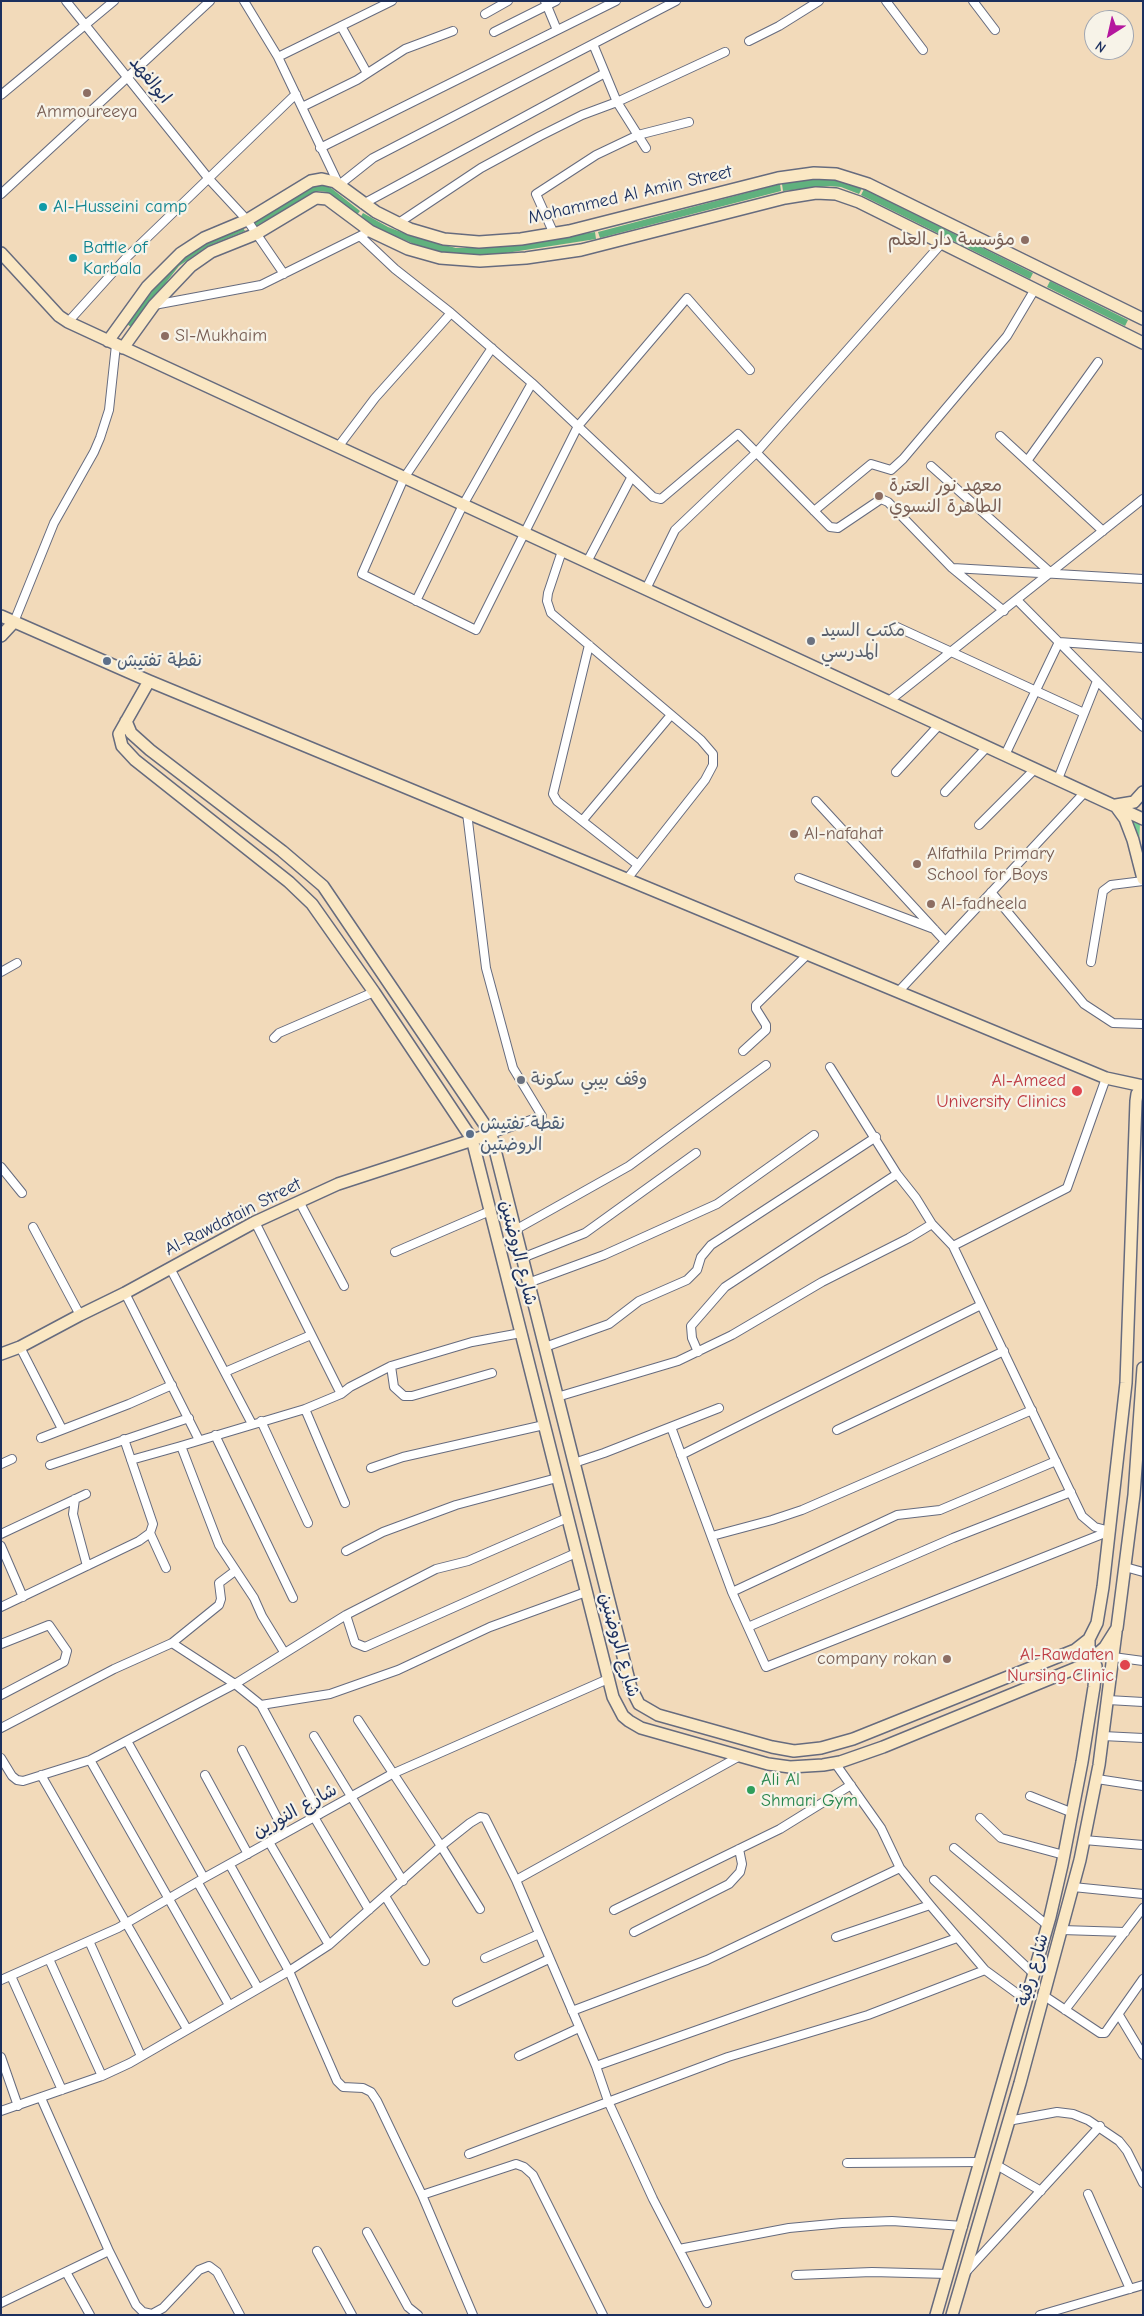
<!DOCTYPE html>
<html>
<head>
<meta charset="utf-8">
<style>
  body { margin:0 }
  #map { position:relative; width:1144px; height:2316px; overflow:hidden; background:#f2daba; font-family:"Comic Neue",sans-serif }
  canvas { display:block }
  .frame { position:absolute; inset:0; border:2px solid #1b2f5e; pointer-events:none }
  .north { position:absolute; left:1084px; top:10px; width:50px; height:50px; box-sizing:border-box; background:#f7f3e8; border:1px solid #9fa5b1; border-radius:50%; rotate:215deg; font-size:14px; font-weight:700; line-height:20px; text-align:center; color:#1b2f5e }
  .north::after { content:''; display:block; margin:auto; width:18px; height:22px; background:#b5179e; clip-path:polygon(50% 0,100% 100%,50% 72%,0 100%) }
</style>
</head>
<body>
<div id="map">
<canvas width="1144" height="2316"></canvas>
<div class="frame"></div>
<div class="north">N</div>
</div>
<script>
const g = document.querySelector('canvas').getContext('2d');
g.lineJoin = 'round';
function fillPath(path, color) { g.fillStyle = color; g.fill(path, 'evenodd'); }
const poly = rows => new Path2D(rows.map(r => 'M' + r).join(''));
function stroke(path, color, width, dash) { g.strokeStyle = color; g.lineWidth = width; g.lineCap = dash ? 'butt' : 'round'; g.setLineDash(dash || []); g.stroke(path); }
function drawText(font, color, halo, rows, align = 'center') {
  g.font = font + ' "Comic Neue","Playpen Sans Arabic",sans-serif'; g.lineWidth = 4.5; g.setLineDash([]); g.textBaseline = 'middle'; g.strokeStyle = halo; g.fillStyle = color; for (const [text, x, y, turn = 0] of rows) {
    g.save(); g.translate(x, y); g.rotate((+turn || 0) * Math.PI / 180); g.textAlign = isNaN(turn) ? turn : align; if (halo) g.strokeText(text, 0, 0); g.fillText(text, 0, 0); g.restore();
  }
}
const green = poly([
  [1128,816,1140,823,1139,845]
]);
const forest = poly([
  [831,179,862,188,859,194,841,187,830,186,783,191,782,184,802,180],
  [322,184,331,188,360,211,356,216,327,192,318,191,256,226,253,222,309,188],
  [780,184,781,191,600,238,598,232],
  [864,189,1033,273,1030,279,861,195],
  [363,213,388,227,414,237,456,248,489,248,595,232,596,239,506,253,478,255,444,253,414,244,374,227,360,218],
  [242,226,245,231,208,246,179,266,131,327,127,324,163,277,195,248],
  [1050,281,1128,320,1125,326,1047,287]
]);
const street = poly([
  [66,1,209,179,247,220,284,274],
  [244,1,278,57,339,185,373,158,676,1],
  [545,1,557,30],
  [886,1,923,50],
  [973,1,995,30],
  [485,14,508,1],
  [341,26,367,73],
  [494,32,556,1],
  [749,41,779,26,819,1],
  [593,44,617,102,646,148],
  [278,57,392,1],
  [1,95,114,1],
  [302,107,357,80,405,49,453,31],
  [320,148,616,1],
  [1,194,210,1],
  [363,204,605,73],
  [397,224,481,168,540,136,582,115,617,102,725,52],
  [370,231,360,236,395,269,451,313,532,383,653,497,661,499,738,434,830,527,838,528,881,499,888,502,952,568,1004,611],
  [554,234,536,194,596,155,638,135,689,122],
  [154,305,261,285,360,236],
  [68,322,125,259,296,94],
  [492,348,404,478,362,574,476,630,578,426,687,298,750,370],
  [1000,436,1103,531],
  [338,447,375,398,451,313],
  [1027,461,1098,362],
  [931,466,1051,573],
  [814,511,871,464,891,470,903,459,1007,336,1035,289],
  [562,551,548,593,547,601,551,613,701,740,713,754,713,765,705,780,627,879],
  [587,562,631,478],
  [953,568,1143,579],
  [646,589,675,530,756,453,942,243],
  [1017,600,1143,727],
  [416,601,463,505,532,383],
  [14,622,54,523,94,452,100,438,109,410,116,345],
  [897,627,1084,713],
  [589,645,553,794,557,801,638,865],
  [889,701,1143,499],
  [1005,755,1059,642,1143,648],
  [896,772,940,724],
  [1058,779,1097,681],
  [945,792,987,747],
  [816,801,945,941],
  [467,813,486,968,513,1068,542,1116,491,1134],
  [582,821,671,715],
  [979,825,1035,769],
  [799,878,934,929],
  [991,892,1084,1004,1113,1023,1143,1024],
  [1091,962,1103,891,1111,885,1143,881],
  [1,972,17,963],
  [898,992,1085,792],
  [274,1038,279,1033,374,992],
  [743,1051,766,1030,766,1025,756,1009,756,1005,808,954],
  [830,1067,897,1174,916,1198,932,1224,953,1246,1082,1516,1095,1527,1110,1531],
  [1,1167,22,1193],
  [300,1203,344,1286],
  [255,1222,341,1394],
  [33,1227,80,1315],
  [515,1230,629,1166,766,1065],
  [953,1246,1067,1188,1106,1078],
  [395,1252,490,1211],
  [522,1258,585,1233,696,1153],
  [170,1268,252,1424],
  [528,1283,604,1255,717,1204,814,1135],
  [125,1293,199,1440],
  [20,1347,62,1429],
  [545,1347,609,1324,639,1301,687,1280,697,1270,701,1257,711,1245,876,1137],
  [698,1352,692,1338,691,1326,725,1287,897,1174],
  [391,1366,394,1387,404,1396,412,1396,492,1373],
  [225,1372,311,1335],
  [557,1397,678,1361,732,1335,822,1282,909,1238,932,1224],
  [305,1409,345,1503],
  [261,1421,308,1523],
  [671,1427,732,1592,766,1667,1110,1531],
  [837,1430,1004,1351],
  [215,1435,293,1598],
  [41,1438,129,1404,172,1385],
  [681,1455,981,1305],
  [131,1460,181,1446],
  [574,1463,604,1453,719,1408],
  [1,1464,12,1459],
  [50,1465,189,1418],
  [371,1468,403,1457,544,1425],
  [75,1499,73,1514,87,1566],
  [150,1533,166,1568],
  [1,1534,86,1494],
  [712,1536,772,1520,802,1510,1032,1410],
  [1,1546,23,1597],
  [346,1551,383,1532,456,1505,557,1478],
  [1125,1567,1143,1572],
  [235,1571,219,1583,221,1599,219,1605,172,1643,235,1684,261,1705,320,1814],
  [732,1592,897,1515,940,1510,1056,1461],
  [1,1607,139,1541,150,1533,153,1524,124,1439],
  [346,1615,355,1643,365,1647,576,1553],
  [748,1627,953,1538,1071,1492],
  [1,1644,49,1625,67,1651,64,1662,1,1695],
  [284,1652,262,1616,254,1598,219,1545,181,1446,305,1409,341,1394,350,1387,391,1366,472,1342,521,1333],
  [1113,1657,1143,1661],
  [1108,1700,1143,1702],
  [261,1705,330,1694,398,1670,490,1627,586,1592],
  [358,1720,441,1846,480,1909],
  [1,1728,114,1669,172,1643],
  [314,1736,403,1881],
  [1103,1736,1143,1738],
  [127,1741,204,1878],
  [242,1750,285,1833],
  [1,1758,12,1776,17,1780,23,1781,90,1760,235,1684,346,1615,436,1569,468,1561,567,1518],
  [90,1760,229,2005],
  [835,1763,881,1828,900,1868,930,1905,985,1970,1026,2000],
  [41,1775,187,2029],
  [205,1775,248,1854],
  [1097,1779,1143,1786],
  [1030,1796,1073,1813],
  [314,1817,369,1910],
  [980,1818,1001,1838,1064,1855],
  [1084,1840,1143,1845],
  [269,1842,329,1945],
  [954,1848,1047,1925],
  [230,1865,289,1971,337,2081,343,2087,363,2088,371,2092,377,2101,422,2195,473,2315],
  [516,1880,740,1756],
  [934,1880,1034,1974],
  [198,1883,258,1988],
  [1073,1887,1143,1894],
  [385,1896,425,1961],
  [614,1910,780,1829,851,1785],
  [1062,1930,1125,1932],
  [634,1932,729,1884,740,1872,742,1864,739,1849],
  [836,1937,930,1905],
  [89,1941,141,2056],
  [485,1958,539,1934],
  [49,1959,102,2076],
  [11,1976,62,2090],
  [1,1980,118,1928,204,1878,392,1774,608,1679],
  [1043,1995,1100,2033,1105,2033,1143,1979],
  [457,2002,549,1959],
  [1065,2010,1143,1908],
  [572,2011,707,1960,900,1868],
  [1119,2015,1143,2055],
  [519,2056,579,2028],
  [1,2057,18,2106],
  [596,2066,957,1938],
  [41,2098,109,2251,136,2305,143,2312,152,2314,163,2308,199,2270,209,2266,217,2272,240,2315],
  [1,2111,102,2076,130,2063,289,1971,329,1945,441,1846,470,1823,480,1817,485,1818,516,1880,596,2066,608,2101,653,2199,707,2303],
  [1008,2121,1057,2112,1073,2114,1088,2120,1119,2141,1127,2151,1143,2183],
  [469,2154,728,2057,868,2015,985,1970],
  [847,2163,980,2162],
  [995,2164,1041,2191],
  [1088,2194,1130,2289],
  [422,2195,516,2164,524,2167,533,2175,603,2315],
  [367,2232,408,2307,418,2315],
  [679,2249,789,2228,842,2223,892,2221,963,2226],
  [317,2251,352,2315],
  [66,2272,90,2315],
  [965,2273,1100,2126],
  [796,2275,872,2272,948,2274],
  [1,2303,109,2251],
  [1040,2315,1143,2285]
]);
const secondary = poly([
  [1,253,59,316,68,322,1143,819],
  [108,341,147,287,181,253,204,238,247,220,311,181,322,179,335,182,376,212,410,229,444,239,479,242,521,239,569,231,778,178,814,173,836,174,868,184,1143,319],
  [123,348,154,305,191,266,211,252,256,234,316,198,327,199,370,231,408,249,440,258,480,261,526,258,581,250,785,198,816,193,836,194,859,202,1143,343],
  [1,616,149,681,1106,1078,1143,1086],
  [1,636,14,622],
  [149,681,119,734,122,746,135,760,289,882,312,904,374,992,472,1139,613,1697,623,1716,629,1721,641,1728,768,1764,790,1767,823,1765,840,1762,883,1747,1086,1664,1105,1647,1117,1628,1134,1495,1143,1368],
  [126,721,131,733,150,750,282,851,323,886,491,1134,631,1688,639,1704,658,1715,772,1747,794,1751,821,1748,853,1739,1075,1650,1089,1639,1097,1623,1103,1587,1126,1383,1136,1101,1137,1094,1143,1088],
  [1116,805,1134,802,1143,792],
  [1117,808,1125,819,1133,840,1143,879],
  [1,1354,20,1347,80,1315,125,1293,255,1222,338,1184,491,1134],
  [936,2315,1050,1917,1062,1865,1082,1762,1094,1687,1096,1666,1089,1649,1089,1639],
  [952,2315,1020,2083,1080,1860,1099,1765,1116,1632]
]);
const markers = [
  [87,93,5,"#8d6e63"],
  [43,207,5,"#0f9aa8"],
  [1025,240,5,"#8d6e63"],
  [73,258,5,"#0f9aa8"],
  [165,336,5,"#8d6e63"],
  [879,496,5,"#8d6e63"],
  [811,641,5,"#6b7280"],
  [107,661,5,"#5c6f8a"],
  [794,834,5,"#8d6e63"],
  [917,864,5,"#8d6e63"],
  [931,904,5,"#8d6e63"],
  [521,1080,5,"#6b7280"],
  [1077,1091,6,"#e0444e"],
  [470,1134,5,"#5c6f8a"],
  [947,1659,5,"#8d6e63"],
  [1125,1665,6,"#e0444e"],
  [751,1790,5,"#2e9e5b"]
];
const streetNames = [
  ["ابوالفهد",150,80,51],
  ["Mohammed Al Amin Street",630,195,-13],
  ["Al-Rawdatain Street",233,1217,-27],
  ["شارع الروضتين",518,1253,76],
  ["شارع الروضتين",619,1645,74],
  ["شارع النورين",295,1811,-29],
  ["شارع رقية",1033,1970,-74]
];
const educationNames = [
  ["Ammoureeya",87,112,"center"],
  ["مؤسسة دار العلم",1015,240,"right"],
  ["Sl-Mukhaim",175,336],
  ["معهد نور العترة",889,486],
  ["الطاهرة النسوي",889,507],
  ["Al-nafahat",804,834],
  ["Alfathila Primary",927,854],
  ["School for Boys",927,875],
  ["Al-fadheela",941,904],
  ["company rokan",937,1659,"right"]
];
const cultureNames = [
  ["Al-Husseini camp",53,207],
  ["Battle of",83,248],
  ["Karbala",83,269]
];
const worshipNames = [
  ["مكتب السيد",821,631],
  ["المدرسي",821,652],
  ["وقف بيبي سكونة",531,1080]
];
const serviceNames = [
  ["نقطة تفتيش",117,661],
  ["نقطة تفتيش",480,1124],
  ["الروضتين",480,1145]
];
const healthNames = [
  ["Al-Ameed",1066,1081],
  ["University Clinics",1066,1102],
  ["Al-Rawdaten",1114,1655],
  ["Nursing Clinic",1114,1676]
];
const leisureNames = [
  ["Ali Al",761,1780],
  ["Shmari Gym",761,1801]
];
fillPath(green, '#75ce94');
fillPath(forest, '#60b17e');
stroke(street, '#666b7e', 10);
stroke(secondary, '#666b7e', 14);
stroke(street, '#fff', 8);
stroke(secondary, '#fae7c3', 11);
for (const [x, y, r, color] of markers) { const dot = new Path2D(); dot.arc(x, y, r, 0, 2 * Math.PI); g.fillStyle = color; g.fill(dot); stroke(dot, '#f7f3e8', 2); }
drawText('18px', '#1b2f5e', '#f7f3e8', streetNames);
drawText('18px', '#785e54', '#f7f3e8', educationNames, 'left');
drawText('18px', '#0d838f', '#f7f3e8', cultureNames, 'left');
drawText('18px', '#5b616d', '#f7f3e8', worshipNames, 'left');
drawText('18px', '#4e5e75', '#f7f3e8', serviceNames, 'left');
drawText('18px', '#be3a42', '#f7f3e8', healthNames, 'right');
drawText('18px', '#27864d', '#f7f3e8', leisureNames, 'left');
</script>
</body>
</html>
